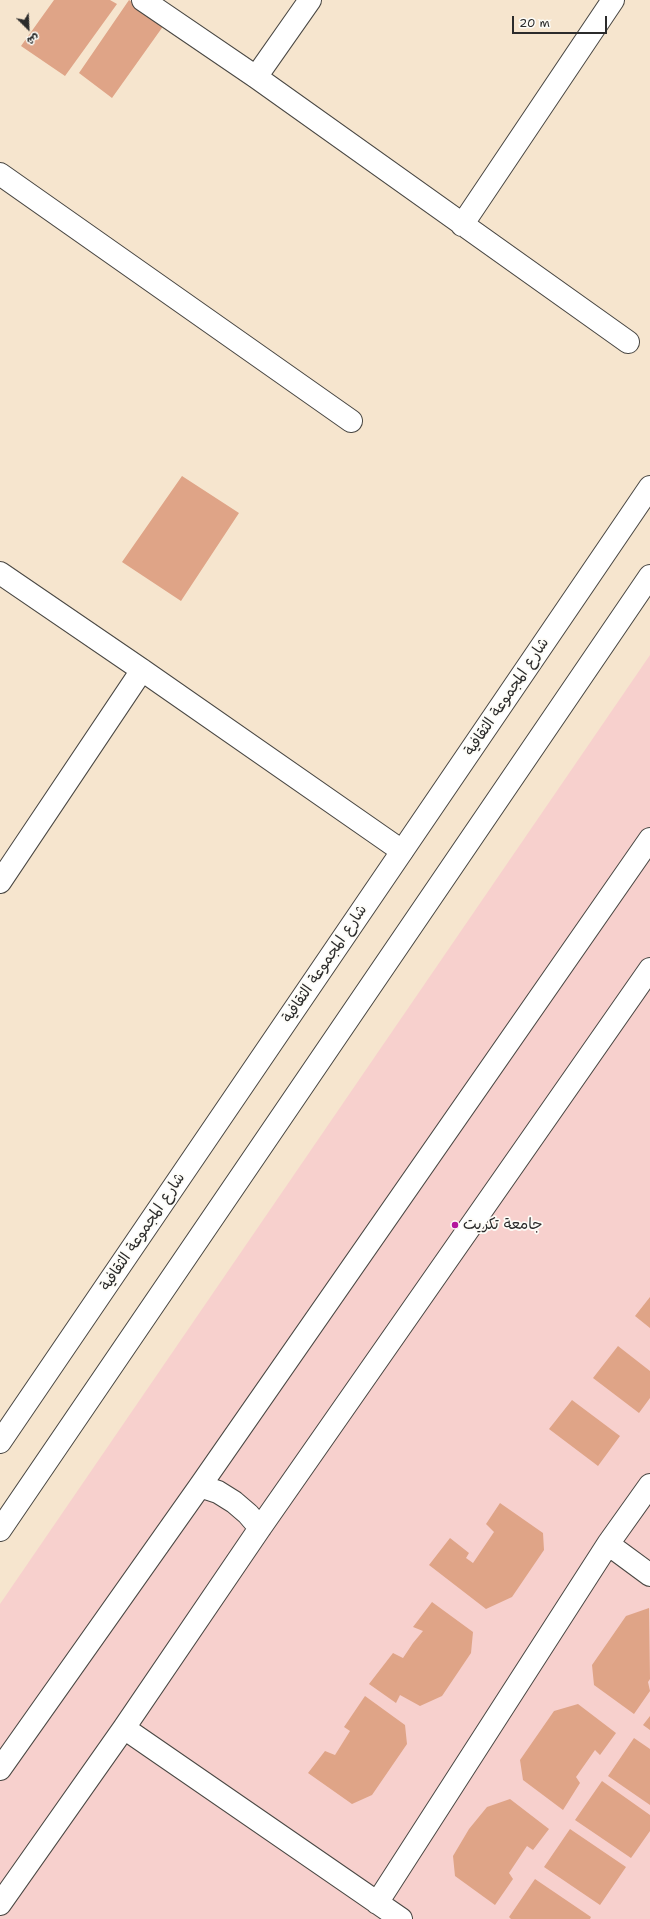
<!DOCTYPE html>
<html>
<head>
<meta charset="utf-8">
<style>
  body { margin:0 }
  #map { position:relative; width:650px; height:1919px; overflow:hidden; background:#f6e5ce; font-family:"Shantell Sans","Playpen Sans Arabic",sans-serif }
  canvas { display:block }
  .north { position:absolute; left:8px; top:8px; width:40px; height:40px; -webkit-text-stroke:3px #fdfcf7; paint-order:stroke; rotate:156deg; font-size:11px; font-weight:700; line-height:16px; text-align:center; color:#2b2b2b }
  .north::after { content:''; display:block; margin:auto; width:14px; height:18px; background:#2b2b2b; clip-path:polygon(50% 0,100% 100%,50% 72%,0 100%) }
  .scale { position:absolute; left:512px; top:16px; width:95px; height:18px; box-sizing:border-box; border:2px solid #2b2b2b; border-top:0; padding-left:5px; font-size:12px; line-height:14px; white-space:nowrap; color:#2b2b2b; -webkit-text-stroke:3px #fdfcf7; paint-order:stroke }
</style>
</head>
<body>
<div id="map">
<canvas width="650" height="1919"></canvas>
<div class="north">ش</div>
<div class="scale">20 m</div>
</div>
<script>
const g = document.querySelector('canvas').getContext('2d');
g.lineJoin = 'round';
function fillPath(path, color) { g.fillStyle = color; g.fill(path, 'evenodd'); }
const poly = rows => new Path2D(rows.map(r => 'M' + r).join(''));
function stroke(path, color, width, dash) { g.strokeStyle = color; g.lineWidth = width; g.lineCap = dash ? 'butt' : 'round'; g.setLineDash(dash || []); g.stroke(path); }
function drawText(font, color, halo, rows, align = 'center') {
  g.font = font + ' "Shantell Sans","Playpen Sans Arabic",sans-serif'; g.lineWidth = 3.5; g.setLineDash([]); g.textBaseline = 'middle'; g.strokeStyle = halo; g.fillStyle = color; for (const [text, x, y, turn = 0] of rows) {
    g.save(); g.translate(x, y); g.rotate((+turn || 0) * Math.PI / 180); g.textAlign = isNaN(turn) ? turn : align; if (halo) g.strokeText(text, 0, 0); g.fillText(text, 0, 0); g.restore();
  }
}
const built = poly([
  [650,655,650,1919,0,1919,0,1604]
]);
const building = poly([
  [54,0,110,0,117,4,65,76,21,46],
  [129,0,164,25,112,98,79,73],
  [182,476,239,513,181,601,122,562],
  [650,1297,650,1328,635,1316],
  [618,1346,650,1371,650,1398,639,1413,593,1378],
  [572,1400,620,1436,598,1466,549,1429],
  [500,1503,543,1533,544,1550,512,1597,486,1609,429,1565,450,1538,469,1553,466,1558,473,1563,494,1532,486,1524],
  [432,1602,473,1632,471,1653,442,1696,420,1706,400,1695,396,1703,369,1684,393,1653,403,1658,413,1643,423,1631,413,1627],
  [649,1608,650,1679,648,1682,650,1691,634,1714,594,1685,592,1665,626,1616],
  [365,1696,405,1725,407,1744,372,1795,352,1804,308,1773,325,1751,335,1755,350,1731,344,1727],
  [578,1704,616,1733,600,1755,595,1750,576,1777,580,1783,563,1810,523,1780,520,1760,554,1711],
  [650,1716,650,1730,643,1725],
  [634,1738,650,1749,650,1805,608,1776],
  [602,1781,650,1815,650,1831,631,1858,575,1820],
  [510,1799,549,1829,533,1850,527,1846,509,1873,513,1879,495,1905,455,1876,453,1856,469,1829,487,1807],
  [570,1829,626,1867,600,1905,544,1867],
  [535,1879,591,1917,590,1919,511,1919,509,1917]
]);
const minor = poly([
  [143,0,256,77,628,342],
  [256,77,310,0],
  [0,174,351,421],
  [462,225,613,0],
  [0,573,142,670,402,851],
  [0,882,142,670],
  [200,1486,218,1492,234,1502,248,1514,260,1528],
  [608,1544,650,1575],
  [124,1728,401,1919],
  [0,1769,200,1486,650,839],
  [377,1903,608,1544,650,1485],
  [0,1904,124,1728,260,1528,650,969]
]);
const major = poly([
  [0,1442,650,487],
  [0,1530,650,576]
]);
const markers = [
  [455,1225,4,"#b5179e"]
];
const streetNames = [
  ["شارع المجموعة الثقافية",507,697,-56],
  ["شارع المجموعة الثقافية",325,964,-56],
  ["شارع المجموعة الثقافية",143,1232,-56]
];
const poiNames = [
  ["جامعة تكريت",463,1225]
];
fillPath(built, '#f7d0cd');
fillPath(building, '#dfa487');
stroke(minor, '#494743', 24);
stroke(major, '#494743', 24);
stroke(minor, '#fff', 22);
stroke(major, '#fff', 22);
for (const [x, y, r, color] of markers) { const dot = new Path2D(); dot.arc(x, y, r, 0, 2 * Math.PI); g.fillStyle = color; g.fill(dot); stroke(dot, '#fdfcf7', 1.5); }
drawText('15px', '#2b2b2b', '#fdfcf7', streetNames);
drawText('15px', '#2b2b2b', '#fdfcf7', poiNames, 'left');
</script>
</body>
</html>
